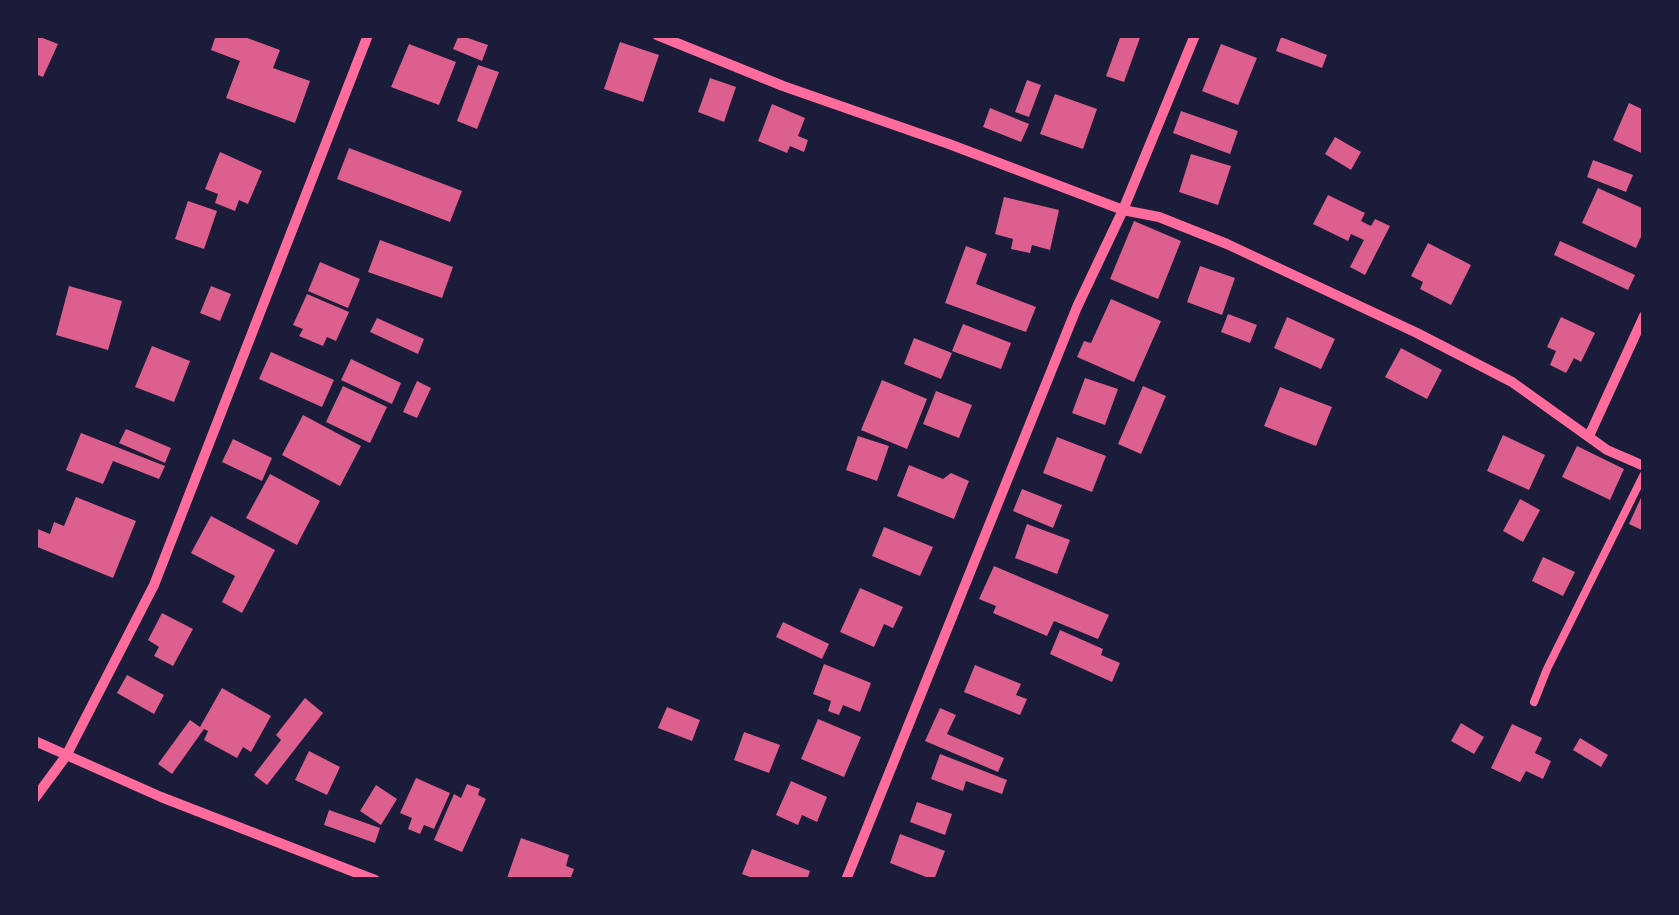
<!DOCTYPE html>
<html>
<head>
<meta charset="utf-8">
<style>
  body { margin:0 }
  #map { position:relative; width:1679px; height:915px; overflow:hidden; background:#1b1b3a; font-family:"PT Sans",sans-serif }
  canvas { display:block }
  .frame { position:absolute; inset:0; border:38px solid #1b1b3a; pointer-events:none }
</style>
</head>
<body>
<div id="map">
<canvas width="1679" height="915"></canvas>
<div class="frame"></div>
</div>
<script>
const g = document.querySelector('canvas').getContext('2d');
g.lineJoin = 'round';
function fillPath(path, color) { g.fillStyle = color; g.fill(path, 'evenodd'); }
const poly = rows => new Path2D(rows.map(r => 'M' + r).join(''));
function stroke(path, color, width, dash) { g.strokeStyle = color; g.lineWidth = width; g.lineCap = dash ? 'butt' : 'round'; g.setLineDash(dash || []); g.stroke(path); }
const building = poly([
  [35,35,58,44,43,77,35,74],
  [216,35,239,35,280,50,273,68,310,81,295,123,226,98,240,61,211,50],
  [459,35,488,45,482,61,453,49],
  [1121,35,1141,35,1124,82,1106,76],
  [1281,37,1327,55,1322,68,1276,51],
  [620,42,659,55,643,102,604,89],
  [409,44,456,62,439,105,391,87],
  [1221,44,1257,58,1238,105,1202,91],
  [478,65,499,72,477,129,457,121],
  [710,78,736,87,724,122,698,112],
  [1027,80,1041,85,1029,117,1015,112],
  [1055,94,1097,109,1083,149,1040,134],
  [1629,103,1644,110,1644,154,1613,140],
  [772,104,805,118,798,136,808,140,804,152,790,146,787,153,758,141],
  [990,108,1029,124,1021,142,983,127],
  [1181,111,1238,131,1230,154,1173,133],
  [1335,137,1361,152,1351,170,1325,154],
  [349,148,462,191,450,222,337,179],
  [220,152,262,171,248,204,239,200,235,211,215,203,218,194,205,189],
  [1191,154,1231,166,1218,205,1179,192],
  [1593,160,1633,175,1626,192,1587,177],
  [1598,188,1644,209,1644,230,1636,248,1582,223],
  [1328,195,1365,213,1361,221,1371,226,1375,219,1390,226,1365,275,1350,267,1364,240,1351,234,1348,241,1313,224],
  [1004,197,1059,210,1050,250,1032,245,1030,253,1011,249,1013,239,995,234],
  [188,201,217,211,204,249,175,239],
  [1134,221,1181,241,1158,299,1110,279],
  [380,240,453,267,442,298,368,272],
  [1560,241,1635,275,1628,290,1554,255],
  [1428,243,1471,265,1451,305,1420,289,1423,282,1411,276],
  [966,246,987,254,976,284,1036,307,1026,332,945,303],
  [320,262,360,279,348,308,308,291],
  [1200,266,1235,278,1222,315,1187,302],
  [69,286,122,301,108,350,56,335],
  [211,286,231,294,220,321,200,313],
  [307,294,349,312,336,341,327,337,323,346,299,336,303,329,293,325],
  [1111,299,1161,321,1134,382,1077,357,1084,341,1091,343],
  [1228,314,1257,325,1250,343,1221,332],
  [1287,317,1335,339,1321,369,1274,348],
  [1561,317,1595,333,1581,362,1574,358,1566,373,1550,365,1556,351,1547,347],
  [377,318,424,339,418,354,370,332],
  [963,324,1011,343,1001,369,952,351],
  [914,338,952,353,941,379,904,364],
  [152,346,190,361,174,402,135,387],
  [1401,348,1442,370,1427,399,1385,377],
  [271,352,334,380,322,407,259,379],
  [351,359,401,383,392,404,341,380],
  [1085,378,1118,389,1105,425,1072,413],
  [882,380,927,399,907,449,861,430],
  [417,381,431,388,417,418,403,412],
  [343,386,387,407,370,443,326,422],
  [1143,386,1166,396,1141,454,1118,444],
  [1280,387,1332,407,1316,446,1264,426],
  [936,391,972,405,959,438,923,424],
  [303,415,361,446,340,486,282,455],
  [126,429,171,448,165,463,119,443],
  [81,433,165,466,159,479,113,461,103,484,66,470],
  [1503,435,1545,455,1529,490,1487,471],
  [858,436,889,446,877,481,846,470],
  [1057,437,1106,456,1092,492,1043,473],
  [233,439,272,458,262,481,222,462],
  [1577,446,1624,469,1610,500,1562,477],
  [909,465,943,479,951,473,969,481,954,519,897,496],
  [270,474,320,501,297,545,246,518],
  [1022,489,1062,505,1053,528,1013,511],
  [1644,491,1644,531,1629,524],
  [76,497,136,521,113,578,35,546,35,528,50,534,54,522,64,526],
  [1520,499,1540,510,1523,542,1503,531],
  [211,516,275,550,242,613,222,602,235,576,191,553],
  [1027,524,1070,540,1057,574,1015,558],
  [884,527,933,547,920,576,872,556],
  [1543,557,1575,572,1563,596,1532,581],
  [994,566,1109,615,1098,639,1054,621,1047,636,993,613,996,606,979,599],
  [860,588,903,607,893,628,884,624,874,647,840,632],
  [162,613,193,629,173,666,154,656,159,647,148,640],
  [783,622,829,644,822,659,776,637],
  [1060,630,1103,649,1101,655,1120,663,1112,682,1050,654],
  [824,664,871,683,860,712,843,705,839,715,828,711,831,701,813,694],
  [975,665,1021,684,1016,695,1027,699,1020,715,964,692],
  [127,675,164,695,154,714,117,693],
  [222,688,271,716,251,752,243,747,237,758,204,740,208,731,204,729,172,774,158,764,190,720,200,727],
  [305,698,323,713,267,785,254,775,281,740,276,735],
  [667,707,700,720,692,741,658,728],
  [940,708,956,715,947,734,1004,758,998,772,925,741],
  [818,719,861,737,844,777,801,759],
  [1461,723,1484,737,1474,754,1451,741],
  [1512,724,1542,738,1535,753,1551,761,1543,779,1526,771,1520,782,1491,768],
  [744,732,780,745,769,773,734,760],
  [1580,738,1608,755,1601,767,1573,750],
  [309,751,340,767,327,795,295,780],
  [940,754,1007,780,1002,794,966,781,963,791,931,779],
  [416,778,450,793,434,829,424,825,420,834,408,829,412,818,400,813],
  [791,781,827,797,817,822,802,815,798,825,776,815],
  [467,784,480,789,478,795,486,799,462,852,434,840,454,794,461,798],
  [376,785,397,799,381,825,360,811],
  [917,802,952,814,945,835,910,822],
  [329,810,380,828,375,843,324,825],
  [900,834,945,851,934,880,890,863],
  [521,838,569,855,566,866,574,869,570,880,507,878],
  [752,849,810,871,807,880,758,880,742,874]
]);
const service = poly([
  [1534,702,1547,669,1644,474]
]);
const minor = poly([
  [657,35,783,86,949,144,1123,210,1159,217,1227,244,1417,333,1512,382,1607,450,1644,466],
  [1589,436,1644,316],
  [35,741,161,797,375,880],
  [35,798,66,756,154,585,368,35],
  [846,880,1077,307,1123,210,1195,35]
]);
fillPath(building, '#dd5f8e');
stroke(service, '#ff6b9d', 8);
stroke(minor, '#ff6b9d', 10);
</script>
</body>
</html>
